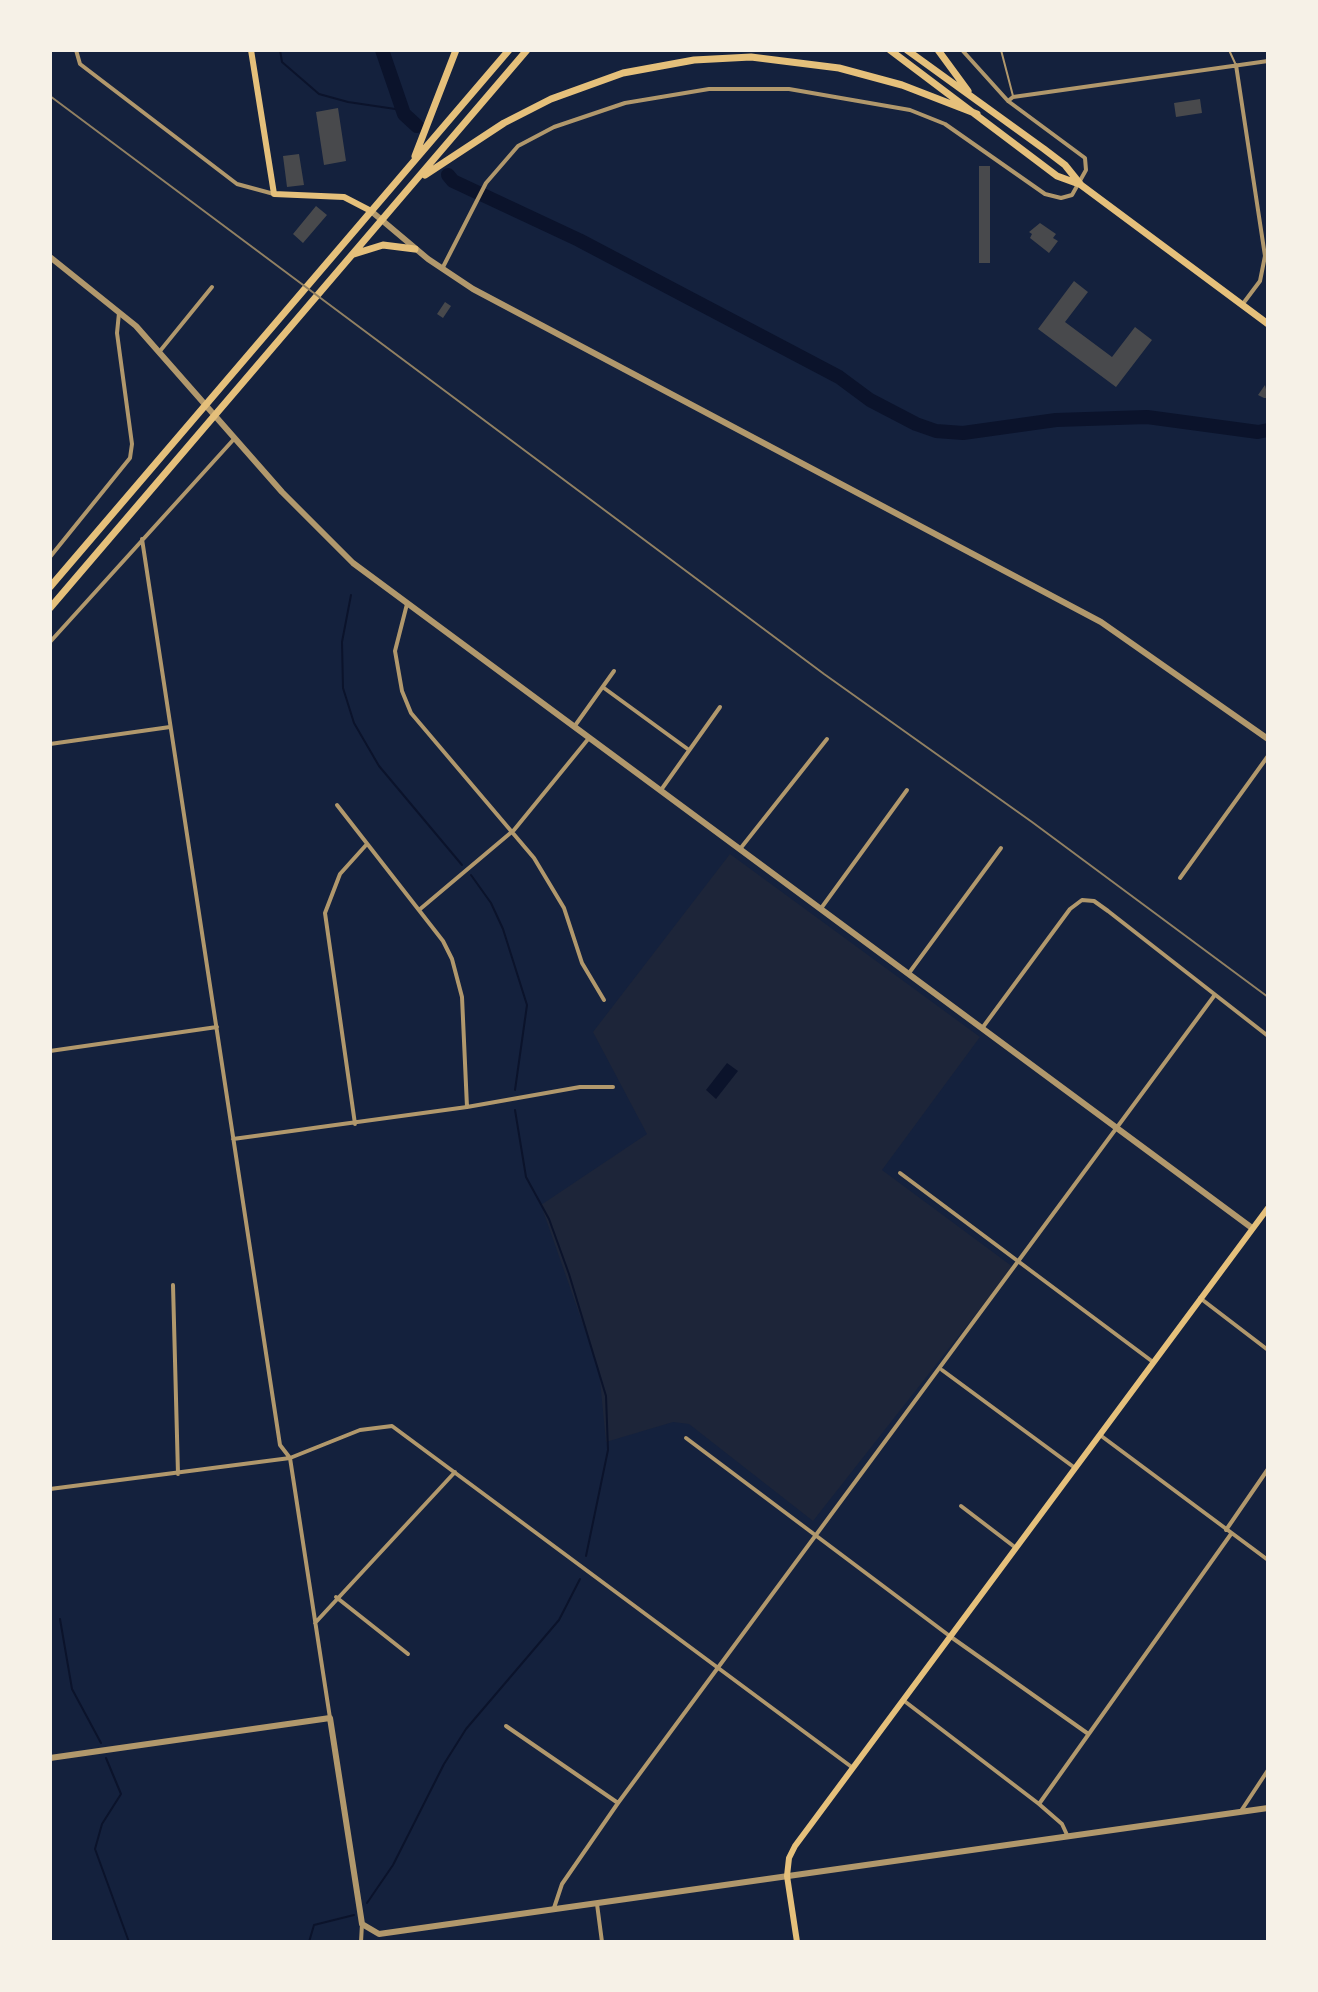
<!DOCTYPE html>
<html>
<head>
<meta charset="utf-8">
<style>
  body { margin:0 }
  #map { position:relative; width:1318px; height:1992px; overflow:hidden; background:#14213d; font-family:"Source Sans 3",sans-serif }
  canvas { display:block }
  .frame { position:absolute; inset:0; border:52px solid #f6f1e7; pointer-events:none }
</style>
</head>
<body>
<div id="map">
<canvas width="1318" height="1992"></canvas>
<div class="frame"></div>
</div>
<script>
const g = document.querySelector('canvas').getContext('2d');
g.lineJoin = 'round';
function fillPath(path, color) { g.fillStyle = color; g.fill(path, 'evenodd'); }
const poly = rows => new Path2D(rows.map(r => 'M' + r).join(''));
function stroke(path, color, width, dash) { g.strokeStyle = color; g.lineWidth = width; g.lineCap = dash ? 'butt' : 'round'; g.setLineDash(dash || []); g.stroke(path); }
const green = poly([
  [730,854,980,1037,882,1170,1013,1267,813,1521,689,1424,673,1422,606,1442,599,1370,541,1205,647,1134,593,1032]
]);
const water = poly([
  [727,1063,738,1071,716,1099,706,1090]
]);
const stream = poly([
  [280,50,282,62,319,94,348,102,402,110],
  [351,595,342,642,343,688,354,723,379,766,462,865],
  [471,875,491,903,503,929,527,1005,515,1090],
  [515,1110,526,1177,549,1219,569,1274,606,1396,608,1450,586,1556],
  [60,1619,72,1689,101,1743],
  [106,1758,121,1794,102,1824,95,1849,129,1942],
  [367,1903,393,1865,444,1764,466,1729,559,1620,580,1579],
  [309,1942,314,1925,354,1915]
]);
const river = poly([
  [382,50,404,114,417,126],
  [448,175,453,181,579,240,839,377,870,400,916,424,936,431,963,433,1056,420,1147,417,1258,432,1268,430]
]);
const building = poly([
  [1200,99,1202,113,1176,117,1174,103],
  [338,108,346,161,324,165,316,112],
  [299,154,304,185,287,187,283,156],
  [979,166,990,166,990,263,979,263],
  [316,206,327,215,303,243,293,234],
  [1040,223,1056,234,1053,238,1058,241,1049,253,1030,238,1032,234,1029,232],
  [1074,281,1088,292,1065,322,1112,357,1135,327,1152,340,1116,387,1038,329],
  [445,302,451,306,443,318,437,314],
  [1265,385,1268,398,1264,398,1258,395]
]);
const service = poly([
  [1001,50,1013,96],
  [1229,50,1235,63]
]);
const minor = poly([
  [76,50,80,64,237,184,274,194],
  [1236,65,1265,256,1260,281,1242,305],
  [1008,101,1013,97,1268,61],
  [442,269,486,183,518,146,554,127,625,103,709,89,789,89,910,110,945,124,1045,194,1061,198,1072,195,1086,170,1085,158,1008,101,962,50],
  [160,351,212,287],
  [142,539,280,1445,290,1458,330,1718],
  [50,557,130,458,132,444,117,333,119,313],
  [407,604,395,651,402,691,411,713,534,858,564,908,582,963,604,1000],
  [50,642,234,439],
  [604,688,689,750],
  [574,727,614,671],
  [50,744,170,727],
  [661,790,720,707],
  [337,805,443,941,452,959,462,997,467,1107],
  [740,849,827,739],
  [1180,878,1268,756],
  [822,907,907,790],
  [419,910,514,830,589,738],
  [909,973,1001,848],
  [983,1027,1070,909,1082,900,1094,901,1108,911,1268,1036],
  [50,1051,217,1027],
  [355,1124,325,913,340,874,367,844],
  [233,1139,467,1107,580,1087,613,1087],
  [900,1173,1153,1362],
  [173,1285,178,1474],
  [1200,1298,1268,1350],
  [942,1370,1075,1468],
  [1100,1435,1268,1560],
  [686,1438,951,1637,1087,1733],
  [50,1489,290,1458,360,1430,392,1426,853,1768],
  [961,1506,1016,1548],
  [1226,1530,1268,1469],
  [336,1597,408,1654],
  [315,1623,455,1472],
  [903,1700,1039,1804,1062,1824,1068,1837],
  [506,1726,618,1803],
  [1039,1804,1231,1534],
  [1241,1811,1268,1770],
  [597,1904,602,1942],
  [554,1908,562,1884,618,1803,1214,996],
  [361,1942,362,1924]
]);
const tertiary = poly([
  [371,211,428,259,473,289,1101,622,1268,739],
  [50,257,136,326,282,492,353,563,1252,1228],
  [50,1758,330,1718,362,1924,379,1934,1268,1808]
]);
const secondary = poly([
  [251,50,274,194,344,197,371,211],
  [797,1942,787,1876,789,1858,795,1846,1268,1208]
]);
const primary = poly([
  [890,50,1057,176,1079,184],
  [907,50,1044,149,1065,165,1081,185,1268,324],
  [938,50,968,91],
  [415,156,456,50],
  [425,175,504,123,551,99,623,73,694,60,751,57,839,68,902,85,977,114],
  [354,254,383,245,415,249],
  [50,587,509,50],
  [50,608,527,50]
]);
const rail = poly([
  [50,96,824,674,1032,822,1268,997]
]);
fillPath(green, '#1d2539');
fillPath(water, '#0b132b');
stroke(stream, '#0b132b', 2);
stroke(river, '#0b132b', 14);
fillPath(building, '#48494c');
stroke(service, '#b1986c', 2);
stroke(minor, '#b1986c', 4);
stroke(tertiary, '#b1986c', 6);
stroke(secondary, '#e5c07b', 6);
stroke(primary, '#e5c07b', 7);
stroke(rail, '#918062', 2);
</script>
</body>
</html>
